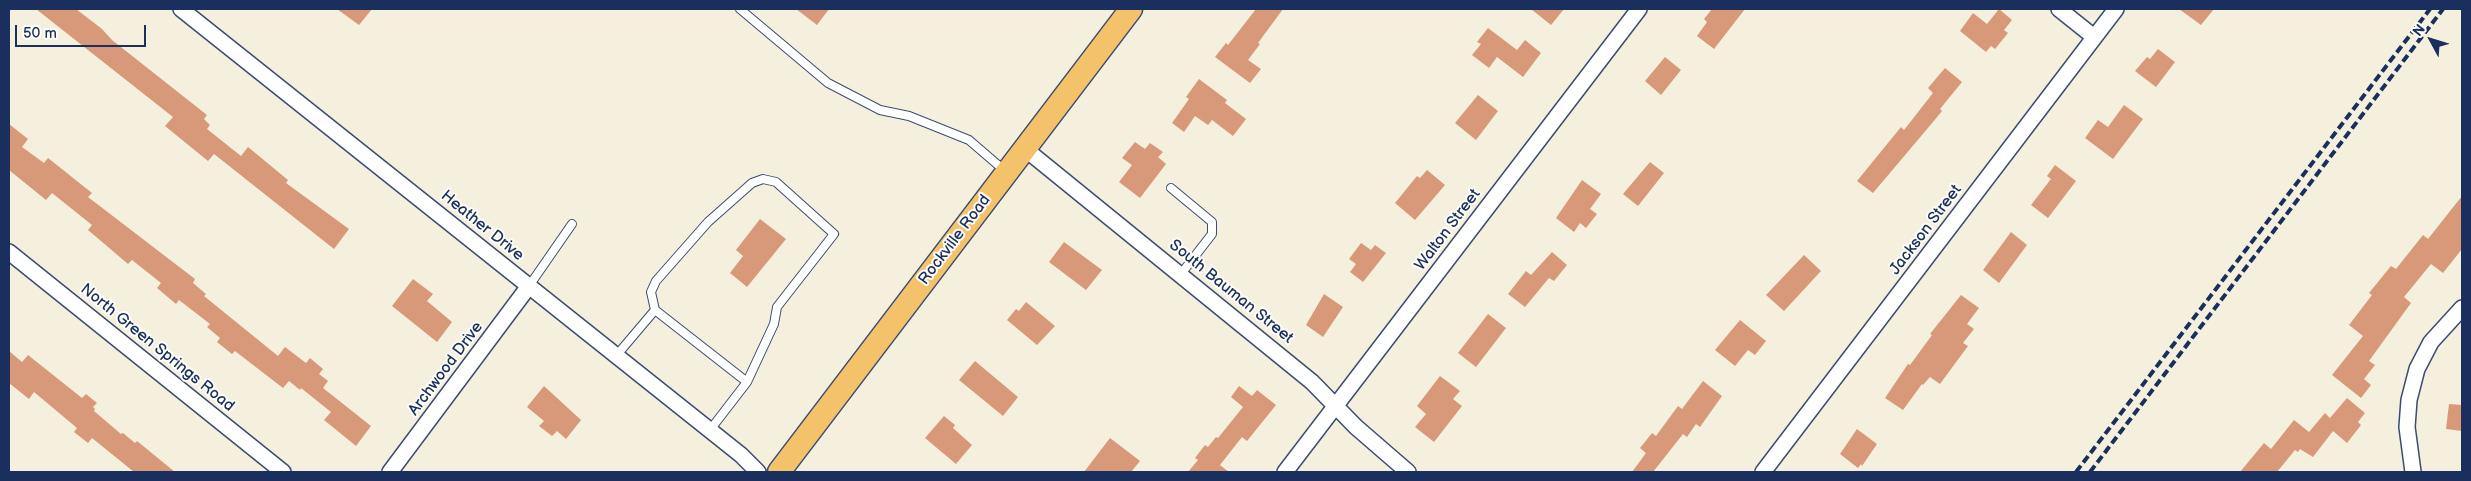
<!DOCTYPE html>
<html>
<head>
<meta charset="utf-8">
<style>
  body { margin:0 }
  #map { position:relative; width:2471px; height:481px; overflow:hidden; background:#f5efdd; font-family:"Balsamiq Sans",sans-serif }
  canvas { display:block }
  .frame { position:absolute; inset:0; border:10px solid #1b2f5e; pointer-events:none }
  .north { position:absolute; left:2406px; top:15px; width:50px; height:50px; -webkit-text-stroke:4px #fdfcf7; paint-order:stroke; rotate:309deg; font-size:14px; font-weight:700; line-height:20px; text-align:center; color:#1b2f5e }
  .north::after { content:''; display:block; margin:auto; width:18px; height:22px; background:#1b2f5e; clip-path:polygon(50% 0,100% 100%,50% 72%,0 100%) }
  .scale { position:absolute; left:15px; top:25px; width:131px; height:22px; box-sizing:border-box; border:2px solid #1b2f5e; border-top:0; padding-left:6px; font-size:15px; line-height:18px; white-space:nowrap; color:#1b2f5e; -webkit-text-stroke:4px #fdfcf7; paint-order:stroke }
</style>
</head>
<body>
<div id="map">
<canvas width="2471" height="481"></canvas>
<div class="frame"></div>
<div class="north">N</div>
<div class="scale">50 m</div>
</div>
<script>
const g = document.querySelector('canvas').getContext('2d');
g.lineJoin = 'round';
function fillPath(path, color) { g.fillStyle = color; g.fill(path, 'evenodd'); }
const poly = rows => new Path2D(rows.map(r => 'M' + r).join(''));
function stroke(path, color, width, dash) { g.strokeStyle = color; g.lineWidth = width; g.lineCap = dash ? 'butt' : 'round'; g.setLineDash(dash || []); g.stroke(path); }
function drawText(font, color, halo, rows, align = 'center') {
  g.font = font + ' "Balsamiq Sans",sans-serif'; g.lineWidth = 4; g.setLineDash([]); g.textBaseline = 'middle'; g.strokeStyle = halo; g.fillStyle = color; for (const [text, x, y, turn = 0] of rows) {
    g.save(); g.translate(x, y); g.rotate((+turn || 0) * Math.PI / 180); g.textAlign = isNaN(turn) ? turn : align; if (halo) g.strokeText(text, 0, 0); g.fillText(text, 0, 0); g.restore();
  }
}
const building = poly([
  [36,9,76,9,102,29,112,40,207,115,204,119,210,125,207,129,241,156,248,147,288,180,286,183,349,229,334,249,214,154,208,161,165,126,173,117],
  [337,9,372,9,359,25],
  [796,9,829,9,817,25],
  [1256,9,1283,9,1258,43,1260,44,1248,60,1261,69,1250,83,1215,57,1226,43,1228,45],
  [1531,9,1564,9,1551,25],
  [1712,9,1745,9,1714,49,1697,36,1707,22,1704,19],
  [1999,9,2012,20,2004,30,2008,33,1995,49,1991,46,1986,52,1960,31,1973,13,1987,24],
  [2179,9,2214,9,2201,25],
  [1488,28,1517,50,1525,40,1541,53,1523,77,1497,57,1489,68,1472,55,1481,44,1477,42],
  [2158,49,2175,62,2156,87,2135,71,2147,57,2150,59],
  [1665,57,1681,70,1661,95,1645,81],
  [1945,68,1962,82,1940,109,1942,111,1933,122,1873,193,1857,181,1901,127,1904,130,1933,93,1928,88],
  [1199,79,1227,100,1225,103,1246,119,1233,136,1212,120,1208,125,1195,116,1184,132,1172,123,1189,99,1186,97],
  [1478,95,1498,111,1476,140,1455,123],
  [2124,105,2143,119,2113,159,2085,138,2098,120,2108,127],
  [9,124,28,139,22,147,44,163,48,158,92,193,88,197,195,279,193,283,206,294,204,296,278,356,285,347,306,363,310,358,323,369,319,374,328,381,323,388,371,426,356,446,324,420,331,412,301,388,300,390,289,381,283,388,235,351,232,354,217,342,220,338,207,327,210,324,179,300,176,304,157,288,161,283,132,260,128,264,88,230,92,225,52,193,46,200,9,170],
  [1135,142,1145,149,1150,143,1163,152,1158,157,1166,164,1140,198,1119,182,1132,165,1122,158],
  [1650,162,1664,173,1638,206,1623,194],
  [2055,165,2076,181,2048,218,2031,205,2051,179,2047,176],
  [1427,170,1445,185,1415,220,1395,203,1417,176,1420,178],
  [1582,180,1601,194,1590,209,1597,214,1586,228,1580,223,1574,232,1556,218],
  [2462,196,2462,249,2443,273,2431,264,2404,297,2411,303,2369,361,2375,365,2364,379,2371,385,2361,398,2332,375,2363,336,2349,325,2372,295,2369,293,2391,266,2396,269,2423,235,2428,239],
  [760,219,786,239,747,287,730,273,743,256,736,250],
  [2011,232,2027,245,1999,283,1983,270],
  [1064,242,1102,270,1086,290,1049,262],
  [1361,243,1371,250,1375,245,1386,253,1363,282,1350,272,1356,264,1349,259],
  [1552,252,1567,265,1554,281,1549,278,1525,307,1508,294,1526,271,1531,275],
  [1804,255,1821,271,1784,311,1766,295],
  [413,279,433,294,427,301,452,322,437,342,392,306],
  [1324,294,1343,307,1323,337,1306,325],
  [1961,295,1979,308,1967,324,1974,329,1963,343,1968,346,1940,384,1930,377,1923,385,1922,384,1903,410,1885,398,1908,364,1910,365,1932,335,1930,334],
  [1026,302,1055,326,1037,345,1007,320,1016,309,1019,311],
  [1488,314,1506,328,1476,367,1458,353],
  [1740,320,1766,341,1755,355,1748,350,1735,366,1715,350],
  [9,351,22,362,28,355,82,398,86,394,97,403,93,407,95,409,94,411,121,434,123,433,135,443,137,441,175,472,134,472,92,438,88,443,74,432,77,428,34,392,29,399,9,383],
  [975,361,1018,397,1003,416,959,380],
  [1440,376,1460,391,1453,399,1462,406,1434,442,1415,427,1426,414,1417,406],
  [1703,381,1722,396,1700,427,1696,424,1687,437,1683,434,1653,472,1632,472,1646,453,1640,448,1652,433,1656,436,1678,406,1682,409],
  [544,386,581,420,566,439,557,431,552,436,539,426,544,421,527,407],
  [1239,386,1252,396,1257,390,1276,405,1247,441,1242,437,1220,465,1229,472,1188,472,1198,460,1195,458,1205,445,1208,447,1216,437,1218,438,1243,407,1231,397],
  [2347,398,2365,413,2358,422,2361,425,2347,443,2333,431,2313,457,2300,449,2298,452,2295,450,2277,472,2240,472,2264,443,2271,449,2294,420,2309,432,2325,413,2330,418],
  [2449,404,2462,405,2462,431,2446,429],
  [944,416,955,425,953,428,972,445,956,464,925,438],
  [1857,429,1877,444,1862,466,1861,464,1858,468,1840,454],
  [1110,438,1140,461,1131,472,1084,472]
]);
const service = poly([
  [740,9,828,83,880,110,909,116,969,140,1005,171],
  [1171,188,1212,222,1212,234,1181,274],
  [529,286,572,224],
  [655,310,651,292,656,281,708,222,752,183,763,179,776,182,834,234,777,307,774,324,747,382],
  [616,356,655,310,747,382,710,430]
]);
const minor = poly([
  [181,9,741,455,758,472],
  [2059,9,2094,37],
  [1024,148,1312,382,1356,427,1408,472],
  [9,252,283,472],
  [390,472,529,286],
  [1285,472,1639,9],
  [1763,472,2116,9],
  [2413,472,2407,427,2409,400,2417,369,2431,342,2462,308]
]);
const primary = poly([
  [779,472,1131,9]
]);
const rail = poly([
  [2076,472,2430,9],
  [2090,472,2443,9]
]);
const streetNames = [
  ["Heather Drive",482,226,39],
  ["Walton Street",1448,230,-53],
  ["Jackson Street",1926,230,-53],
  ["Rockville Road",955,240,-53],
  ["South Bauman Street",1231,292,39],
  ["North Green Springs Road",157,348,39],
  ["Archwood Drive",446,369,-53]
];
fillPath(building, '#d8997a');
stroke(service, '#3c4c71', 10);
stroke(minor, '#3c4c71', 18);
stroke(primary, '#3c4c71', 25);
stroke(service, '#fff', 8);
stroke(minor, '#fff', 15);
stroke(primary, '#f4c26a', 22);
stroke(rail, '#1b2f5e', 4, [8, 4]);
drawText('16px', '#1b2f5e', '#fdfcf7', streetNames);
</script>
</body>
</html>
